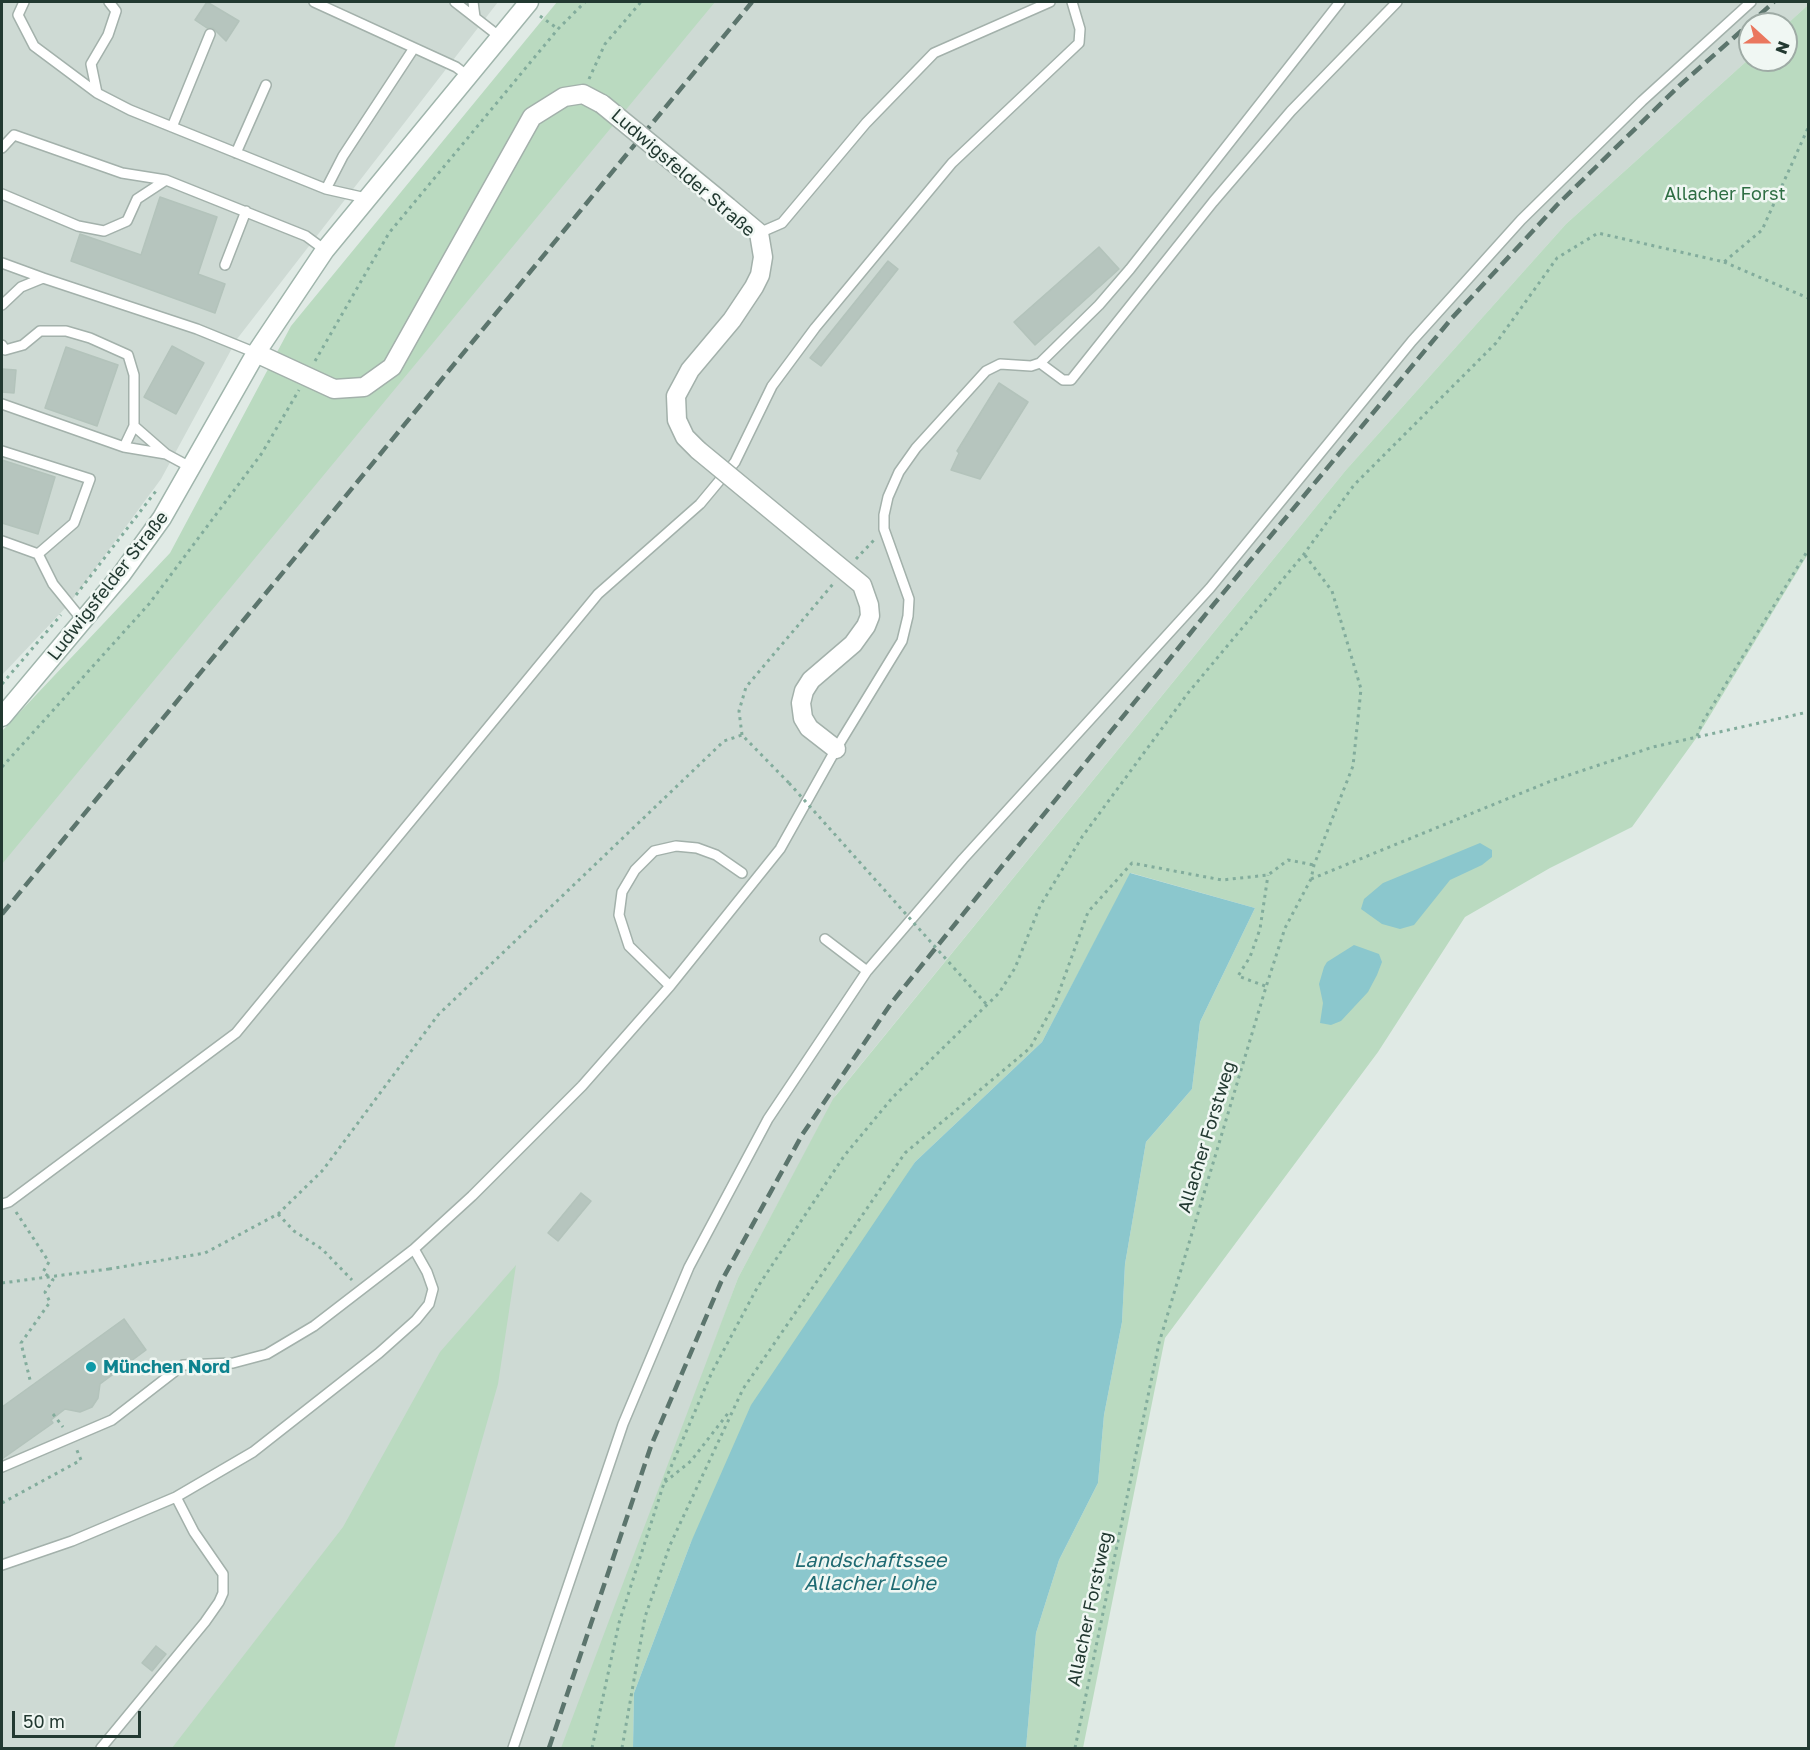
<!DOCTYPE html>
<html>
<head>
<meta charset="utf-8">
<style>
  body { margin:0 }
  #map { position:relative; width:1810px; height:1750px; overflow:hidden; background:#e0eae5; font-family:"Golos Text",sans-serif }
  canvas { display:block }
  .frame { position:absolute; inset:0; border:3px solid #223931; pointer-events:none }
  .north { position:absolute; left:1738px; top:12px; width:60px; height:60px; box-sizing:border-box; background:#f0f7f3; border:2px solid #9eaba5; border-radius:50%; rotate:111deg; font-size:16px; font-weight:700; line-height:24px; text-align:center; color:#223931 }
  .north::after { content:''; display:block; margin:auto; width:21px; height:27px; background:#ea775e; clip-path:polygon(50% 0,100% 100%,50% 72%,0 100%) }
  .scale { position:absolute; left:12px; top:1711px; width:129px; height:27px; box-sizing:border-box; border:3px solid #223931; border-top:0; padding-left:8px; font-size:18px; line-height:21px; white-space:nowrap; color:#223931; -webkit-text-stroke:4px #f0f7f3; paint-order:stroke }
</style>
</head>
<body>
<div id="map">
<canvas width="1810" height="1750"></canvas>
<div class="frame"></div>
<div class="north">N</div>
<div class="scale">50 m</div>
</div>
<script>
const g = document.querySelector('canvas').getContext('2d');
g.lineJoin = 'round';
function fillPath(path, color) { g.fillStyle = color; g.fill(path, 'evenodd'); }
const poly = rows => new Path2D(rows.map(r => 'M' + r).join(''));
function stroke(path, color, width, dash) { g.strokeStyle = color; g.lineWidth = width; g.lineCap = dash ? 'butt' : 'round'; g.setLineDash(dash || []); g.stroke(path); }
function drawText(font, color, halo, rows, align = 'center') {
  g.font = font + ' "Golos Text",sans-serif'; g.lineWidth = 5; g.setLineDash([]); g.textBaseline = 'middle'; g.strokeStyle = halo; g.fillStyle = color; for (const [text, x, y, turn = 0] of rows) {
    g.save(); g.translate(x, y); g.rotate((+turn || 0) * Math.PI / 180); g.textAlign = isNaN(turn) ? turn : align; if (halo) g.strokeText(text, 0, 0); g.fillText(text, 0, 0); g.restore();
  }
}
const built = poly([
  [2,2,498,2,237,339,161,479,69,604,2,675],
  [686,2,1808,2,1808,5,1786,25,1750,24,1750,58,1566,224,1346,470,836,1095,738,1278,566,1748,2,1748,2,829]
]);
const green = poly([
  [557,2,715,2,2,864,2,731,170,553,291,326],
  [1808,5,1808,554,1697,737,1632,827,1550,868,1465,917,1378,1052,1165,1338,1083,1748,1026,1748,1036,1633,1059,1560,1098,1483,1104,1415,1122,1322,1125,1264,1146,1142,1192,1089,1200,1022,1255,908,1131,873,1042,1042,915,1162,691,1542,634,1693,633,1748,561,1748,738,1278,833,1099,1346,470,1566,224,1750,58,1750,60,1786,60,1786,25],
  [516,1265,498,1384,394,1748,172,1748,343,1527,440,1352]
]);
const water = poly([
  [1480,843,1492,850,1492,857,1482,865,1450,880,1414,925,1400,929,1382,924,1361,909,1364,899,1383,883],
  [1130,873,1255,908,1200,1022,1192,1089,1146,1142,1125,1264,1122,1322,1104,1415,1098,1483,1059,1560,1036,1633,1026,1748,633,1748,634,1693,691,1542,751,1405,915,1162,1042,1042],
  [1354,945,1379,954,1382,962,1377,975,1368,992,1341,1021,1331,1025,1320,1023,1323,1003,1319,984,1324,967,1327,962]
]);
const building = poly([
  [207,2,239,21,226,41,213,28,207,28,195,20,207,2],
  [160,197,217,217,198,274,225,284,215,313,71,261,80,234,141,255,160,197],
  [1099,247,1119,269,1035,345,1014,322,1099,247],
  [888,261,898,269,821,366,810,358,888,261],
  [172,346,204,363,176,414,144,397,172,346],
  [66,347,118,365,97,426,45,408,66,347],
  [2,369,16,370,14,393,2,392,2,369],
  [999,383,1028,402,980,479,951,470,959,453,957,451,999,383],
  [2,460,55,477,38,534,2,523,2,460],
  [581,1193,591,1201,558,1241,548,1233,581,1193],
  [124,1319,146,1350,100,1384,98,1398,92,1407,80,1412,65,1409,51,1420,53,1423,2,1459,2,1407,124,1319],
  [156,1646,166,1654,152,1671,142,1663,156,1646]
]);
const path = poly([
  [540,16,558,29],
  [589,79,605,44,641,2],
  [1724,262,1808,298],
  [315,361,389,233,558,29,585,2],
  [856,559,874,540],
  [76,595,156,491],
  [2,684,61,615],
  [742,735,739,711,746,687,833,584],
  [1697,736,1702,723,1808,550],
  [2,767,149,604,262,453,299,390],
  [1311,879,1551,781,1653,747,1808,712],
  [954,968,987,1005],
  [1265,986,1238,976,1250,957,1260,929,1268,875],
  [16,1212,49,1262,43,1272,53,1280,45,1292,50,1302,21,1343,31,1384],
  [278,1214,294,1231,322,1249,352,1280],
  [109,1269,205,1253,278,1214,323,1170,438,1015,724,741,742,735,789,783],
  [53,1414,63,1427],
  [665,1482,691,1461,729,1412],
  [2,1503,81,1460,76,1448],
  [592,1748,619,1623,664,1483,712,1372,757,1288,844,1156,893,1097,999,993,1015,968,1040,906,1082,837,1188,693,1304,554,1354,485,1496,343,1557,258,1598,233,1724,262,1762,230,1808,128],
  [622,1748,645,1617,670,1545,743,1389,905,1153,1030,1048,1055,1003,1088,912,1132,863,1222,880,1268,875,1288,860,1314,865],
  [1075,1748,1159,1343,1266,987,1285,928,1311,879,1314,865,1353,766,1361,689,1332,591,1304,554]
]);
const lane = poly([
  [24,2,18,15,34,46,97,93,130,110,326,189,366,198],
  [314,2,456,67,468,76],
  [455,2,500,37],
  [473,2,475,17],
  [97,93,91,64,108,35,116,11,109,2],
  [172,127,210,34],
  [2,148,14,135,122,173,166,180,306,236,325,250],
  [236,153,266,85],
  [326,189,343,156,414,48],
  [2,194,78,226,104,231,127,221,137,199,166,180],
  [759,233,782,223,866,123,934,53,1050,2],
  [2,263,43,278],
  [225,265,246,211],
  [2,305,21,287,43,278,197,329,256,353],
  [2,345,5,350,23,345,40,331,66,331,90,338,128,355,134,375,134,426,124,447],
  [1040,363,1063,380,1071,380,1213,202,1291,111,1397,2],
  [2,404,124,447,166,454,192,468],
  [134,426,166,454],
  [2,451,90,479,74,523,38,554],
  [2,541,38,554,53,584,83,621],
  [825,939,867,971],
  [670,986,629,946,619,915,622,892,635,870,654,851,676,846,697,848,716,855,742,873],
  [2,1204,9,1202,236,1033,598,594,700,504,735,462,772,386,815,328,952,163,1079,43,1080,29,1072,2],
  [2,1467,112,1420,183,1365,233,1363,267,1354,314,1326,414,1249,472,1196,582,1086,670,986,780,849,836,749,902,641,908,616,909,599,884,529,884,515,888,497,899,472,916,448,986,371,1000,364,1031,366,1040,363,1099,305,1130,269,1340,2],
  [2,1565,72,1541,176,1497,253,1452,379,1353,416,1320,429,1304,433,1289,427,1272,414,1249],
  [101,1748,205,1622,219,1602,223,1593,223,1574,194,1532,176,1497],
  [513,1748,623,1424,689,1267,768,1119,867,971,963,859,1210,588,1412,341,1521,220,1642,101,1751,2]
]);
const street = poly([
  [256,353,334,389,364,387,392,367,532,117,564,97,583,94,602,104],
  [698,450,685,437,677,420,676,396,690,370,732,320,754,287,760,275,763,257,759,233,728,207],
  [823,553,862,585,869,605,870,616,866,626,853,644,811,680,804,691,801,703,803,718,809,728,836,749]
]);
const secondary = poly([
  [2,717,121,575,162,518,256,353,325,250,529,2]
]);
const rail = poly([
  [2,914,752,2],
  [549,1748,651,1446,721,1282,802,1135,892,1002,1214,604,1452,318,1557,205,1679,86,1774,2]
]);
const pathBridge = poly([
  [789,783,954,968],
  [2,1283,109,1269]
]);
const streetBridge = poly([
  [602,104,728,207],
  [698,450,823,553]
]);
const markers = [
  [91,1367,6,"#0f9aa8"]
];
const streetNames = [
  ["Ludwigsfelder Straße",683,173,41],
  ["Ludwigsfelder Straße",108,586,-52],
  ["Allacher Forstweg",1207,1137,-73],
  ["Allacher Forstweg",1090,1609,-78]
];
const parkNames = [
  ["Allacher Forst",1725,194]
];
const cultureNames = [
  ["München Nord",103,1367]
];
const waterNames = [
  ["Landschaftssee",870,1561],
  ["Allacher Lohe",870,1584]
];
fillPath(built, '#cedad4');
fillPath(green, '#badac0');
fillPath(water, '#8bc7cd');
fillPath(building, '#b6c5be');
stroke(building, '#b3c3bb', 1.5);
stroke(lane, '#a3b1ab', 12);
stroke(street, '#a3b1ab', 21);
stroke(secondary, '#a0b5ac', 21);
stroke(path, '#82ac9c', 3, [3, 4.5]);
stroke(lane, '#fff', 9);
stroke(street, '#fff', 18);
stroke(secondary, '#fff', 18);
stroke(rail, '#5c756d', 4.5, [12, 6]);
stroke(streetBridge, '#a3b1ab', 21, []);
stroke(pathBridge, '#82ac9c', 3, [3, 4.5]);
stroke(streetBridge, '#fff', 18);
for (const [x, y, r, color] of markers) { const dot = new Path2D(); dot.arc(x, y, r, 0, 2 * Math.PI); g.fillStyle = color; g.fill(dot); stroke(dot, '#f0f7f3', 2); }
drawText('18px', '#223931', '#f0f7f3', streetNames);
drawText('18px', '#2e6e43', '#f0f7f3', parkNames);
drawText('bold 18px', '#0d838f', '#f0f7f3', cultureNames, 'left');
drawText('italic 20px', '#1f6a72', '#f0f7f3', waterNames);
</script>
</body>
</html>
